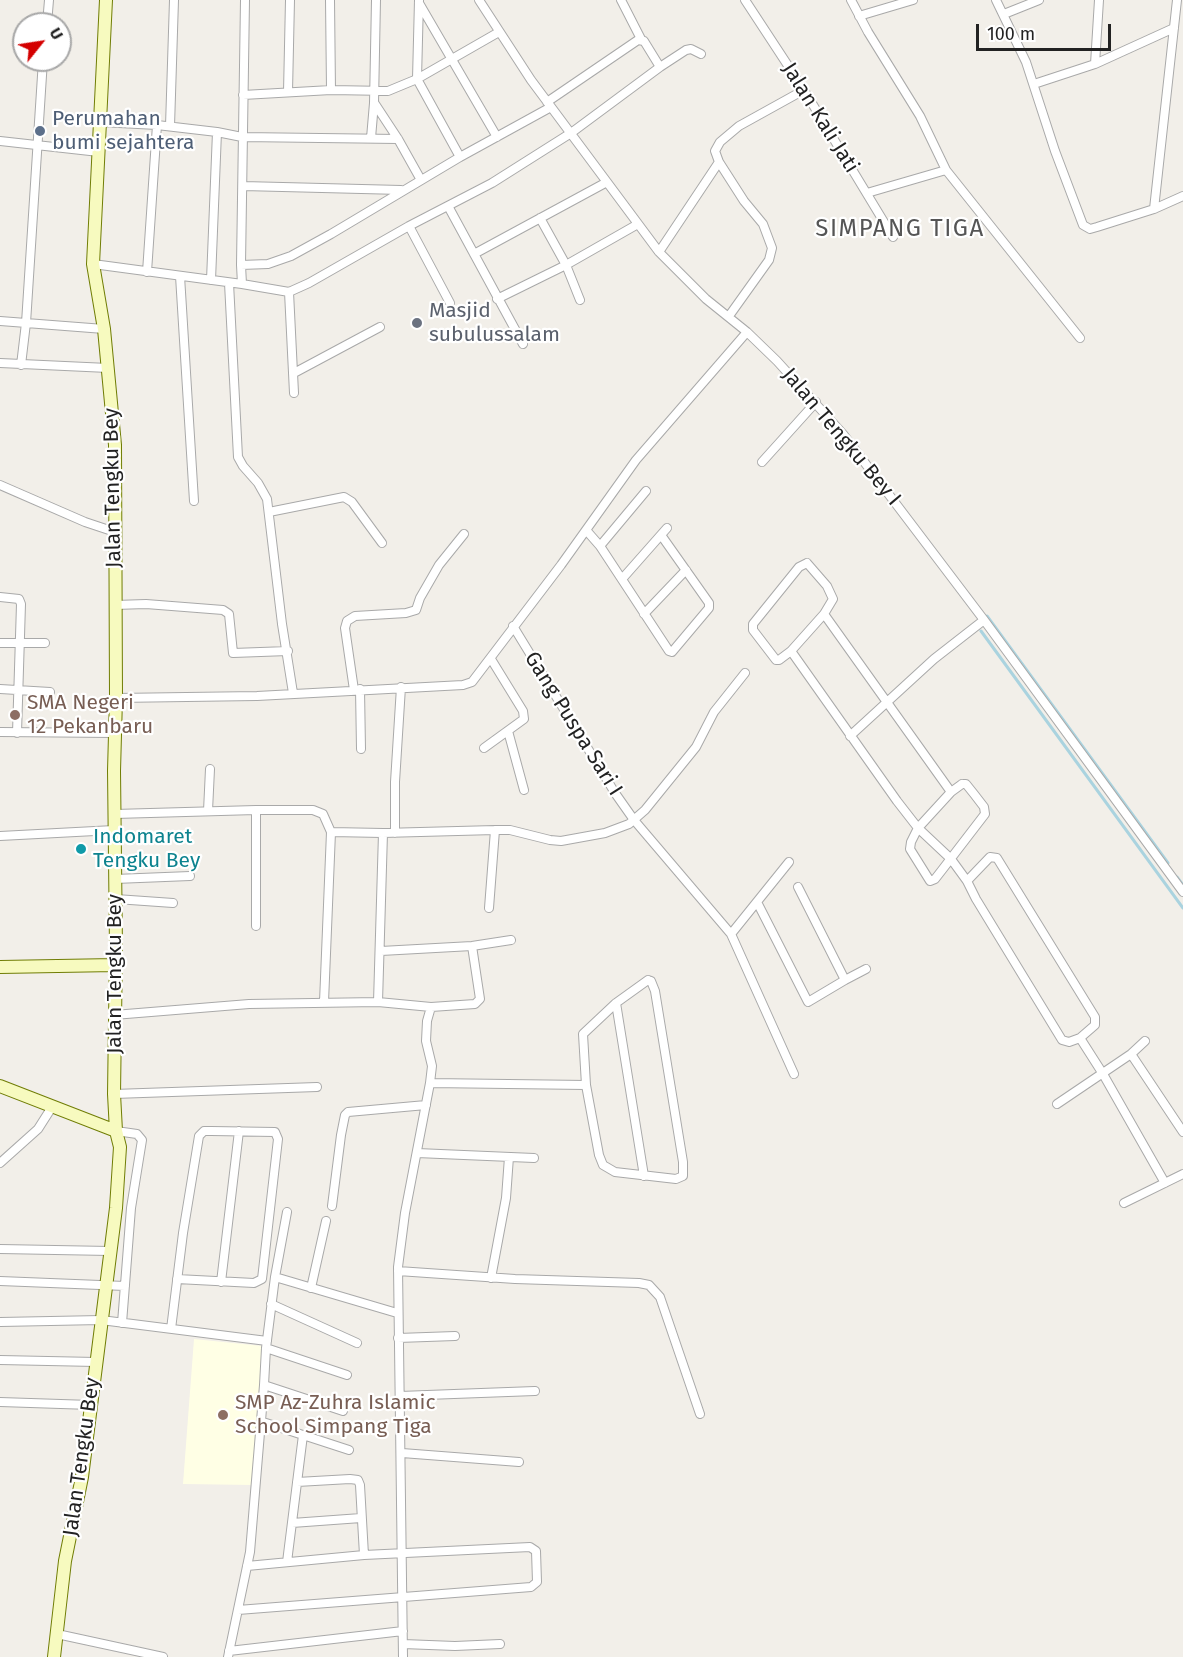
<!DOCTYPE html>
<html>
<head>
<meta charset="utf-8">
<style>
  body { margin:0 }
  #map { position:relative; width:1183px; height:1657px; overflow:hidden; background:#f2efe9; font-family:"Fira Sans",sans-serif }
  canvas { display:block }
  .north { position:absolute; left:12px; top:12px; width:60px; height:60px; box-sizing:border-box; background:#fff; border:2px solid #a7a7a7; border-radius:50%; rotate:60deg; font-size:16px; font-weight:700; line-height:24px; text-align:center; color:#222 }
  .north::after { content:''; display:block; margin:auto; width:21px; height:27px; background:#d40000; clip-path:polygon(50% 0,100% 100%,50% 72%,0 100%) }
  .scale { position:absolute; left:976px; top:24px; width:135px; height:27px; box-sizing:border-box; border:3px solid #222; border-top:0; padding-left:8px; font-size:18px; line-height:21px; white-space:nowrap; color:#222; -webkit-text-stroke:4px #fff; paint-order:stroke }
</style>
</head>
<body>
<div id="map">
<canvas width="1183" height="1657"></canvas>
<div class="north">U</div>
<div class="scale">100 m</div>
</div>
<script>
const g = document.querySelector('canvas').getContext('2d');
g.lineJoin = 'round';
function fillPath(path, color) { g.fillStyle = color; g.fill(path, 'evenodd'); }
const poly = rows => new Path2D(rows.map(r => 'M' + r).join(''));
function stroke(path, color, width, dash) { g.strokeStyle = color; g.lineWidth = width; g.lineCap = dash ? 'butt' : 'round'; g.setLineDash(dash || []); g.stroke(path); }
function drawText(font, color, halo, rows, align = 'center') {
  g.font = font + ' "Fira Sans",sans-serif'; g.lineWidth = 4.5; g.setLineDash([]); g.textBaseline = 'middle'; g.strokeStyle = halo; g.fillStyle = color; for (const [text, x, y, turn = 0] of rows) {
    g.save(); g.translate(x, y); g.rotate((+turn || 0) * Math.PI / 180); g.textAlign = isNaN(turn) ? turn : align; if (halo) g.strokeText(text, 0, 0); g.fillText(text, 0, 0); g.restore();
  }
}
const education = poly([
  [194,1339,262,1346,253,1485,183,1484]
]);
const stream = poly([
  [987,616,1168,863],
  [981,631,1183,908],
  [1177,877,1183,885]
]);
const street = poly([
  [330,0,331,90],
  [419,0,417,79,460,157],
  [479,0,531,80,659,252,706,299,747,332,777,361,843,434,984,620,1183,892],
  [621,0,641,39],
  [745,0,804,90,893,237],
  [851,0,868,32,920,116,946,170,1080,338],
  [996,0,1026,62,1055,151,1083,225,1090,229,1097,227,1154,209,1183,196],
  [419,3,497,137],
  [1004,14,1039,0],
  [859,16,913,0],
  [47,24,49,0],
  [1095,64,1099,0],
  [660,67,686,50,691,49,701,54],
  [1034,84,1095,64,1174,28],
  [288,92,290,0],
  [243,95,331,90,388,91,417,79,499,32],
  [375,104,398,139,421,180],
  [100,122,157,125,217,132,242,137,398,139],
  [170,126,174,0],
  [371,138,374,103,376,0],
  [0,141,99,152],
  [719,162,744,201,763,224,772,248,769,260,729,316],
  [243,186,401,190],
  [867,193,946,170],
  [448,206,523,344],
  [1154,209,1177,0],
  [540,218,566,265,580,300],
  [409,226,450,303],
  [659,252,719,162,715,151,720,142,739,126,804,90],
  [474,254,607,182],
  [93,264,242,284,241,265,245,0],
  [241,265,268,264,291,256,331,234,460,157,551,107],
  [147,272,157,125],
  [180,276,194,501],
  [211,280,217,132],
  [229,283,238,457,243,466,258,483,267,499,282,624,293,693],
  [242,284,289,292,294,393],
  [289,292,309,283,409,226,492,183,571,133,660,67,644,41,638,40,547,102],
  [497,299,566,265,638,224],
  [0,321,104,329],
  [0,363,108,368],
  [21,365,26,323,43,60],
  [294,373,380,327],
  [762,462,816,402],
  [0,485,85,522,115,532],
  [269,512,344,497,352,502,382,543],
  [586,530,600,546,669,651,672,652,709,608,709,603,661,535],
  [600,546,646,491],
  [807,563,827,586,833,599,824,614,791,651,779,660,776,660,753,630,753,624,799,567,807,563],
  [622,579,667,528],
  [0,597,19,599,21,604,17,733],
  [115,605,146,604,223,610,229,614,233,653,288,651],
  [644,614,686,570],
  [824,614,951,792],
  [513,626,615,793,634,820,731,934,789,862],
  [0,643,45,643],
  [791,651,897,801,918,828,951,859,967,881,976,899,1062,1040,1069,1042,1080,1038],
  [0,689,50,692],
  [360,689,361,749],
  [354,690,345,628,347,621,355,616,406,613,416,610,420,598,439,565,464,534],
  [116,698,257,696,463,685,472,682,561,565,636,460,747,332],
  [508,731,524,790],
  [0,732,115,733],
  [850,736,934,659,984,620],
  [484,748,524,719,523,711,491,659],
  [962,784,966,784,974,794,984,807,985,814,942,870,935,879,930,881,910,849,911,842,918,828,951,792,962,784],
  [208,811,210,769],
  [115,814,256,810,313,810,323,814,331,832,383,833,495,830,510,830,550,840,561,841,605,833,629,824,645,810,696,747,714,712,745,673],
  [395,833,395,782,401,687],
  [0,836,114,830],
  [115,879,190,876],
  [967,881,990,857,997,858,1095,1017,1095,1025,1080,1038,1103,1074,1165,1183],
  [116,899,173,903],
  [757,902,808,1002,845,980,798,887],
  [489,908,495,830],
  [256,926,256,810],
  [731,934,794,1074],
  [381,951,472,946,511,940],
  [648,980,651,981,655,991,683,1162,683,1176,676,1179,615,1172,603,1165,599,1155,586,1085,583,1034,616,1003,648,980],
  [845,980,866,969],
  [324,1002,331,832],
  [378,1002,383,833],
  [616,1003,644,1176],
  [114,1015,249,1004,378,1002,431,1007,475,1004,480,999,472,946],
  [1131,1054,1183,1132],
  [430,1083,586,1085],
  [114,1094,317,1087],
  [1057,1104,1131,1054,1145,1041],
  [116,1131,137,1134,142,1140,131,1208,122,1323],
  [417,1153,534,1158],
  [0,1163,38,1129,52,1107],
  [1124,1203,1183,1174],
  [332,1206,341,1135,345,1115,348,1112,426,1105],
  [287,1212,275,1277,266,1348,264,1385,343,1411],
  [0,1249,110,1251],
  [398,1271,515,1279,639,1283,649,1285,660,1297,700,1414],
  [275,1277,397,1313],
  [491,1278,506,1198,509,1157],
  [0,1281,125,1286],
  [221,1282,239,1131],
  [311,1288,326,1221],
  [271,1304,357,1343],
  [0,1322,101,1320,267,1341],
  [171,1329,183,1233,199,1136,204,1131,211,1131,275,1132,278,1139,262,1279,254,1283,177,1279],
  [398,1338,455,1336],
  [266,1348,347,1375],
  [0,1360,96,1362],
  [400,1396,535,1391],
  [0,1402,91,1405],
  [263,1422,349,1450],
  [402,1453,519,1462],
  [297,1482,350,1479,358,1480,360,1485,364,1555],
  [292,1523,361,1518],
  [287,1562,303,1435],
  [238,1610,531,1587,537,1582,536,1551,530,1547,364,1555,247,1566],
  [57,1634,163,1657],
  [403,1644,455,1646,500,1644],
  [229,1651,403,1631],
  [228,1657,250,1552,264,1385],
  [403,1657,398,1267,405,1213,430,1083,432,1066,426,1041,427,1021,431,1007]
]);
const secondary = poly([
  [0,967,115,965],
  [0,1086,116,1131],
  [54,1657,65,1561,82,1477,116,1208,120,1147,116,1131,114,1094,116,948,114,771,116,698,115,445,104,329,93,264,106,0]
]);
const markers = [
  [40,131,6,"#5c6f8a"],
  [417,323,6,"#6b7280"],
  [15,715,6,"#8d6e63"],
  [81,849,6,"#0f9aa8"],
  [223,1415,6,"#8d6e63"]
];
const streetNames = [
  ["Jalan Kali Jati",820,118,58],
  ["Jalan Tengku Bey I",841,437,50],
  ["Jalan Tengku Bey",113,488,-91],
  ["Gang Puspa Sari I",573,724,58],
  ["Jalan Tengku Bey",115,974,-90],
  ["Jalan Tengku Bey",82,1457,-82]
];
const serviceNames = [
  ["Perumahan",52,119],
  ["bumi sejahtera",52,143]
];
const worshipNames = [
  ["Masjid",429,311],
  ["subulussalam",429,335]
];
const educationNames = [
  ["SMA Negeri",27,703],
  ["12 Pekanbaru",27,727],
  ["SMP Az-Zuhra Islamic",235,1403],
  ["School Simpang Tiga",235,1427]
];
const cultureNames = [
  ["Indomaret",93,837],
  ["Tengku Bey",93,861]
];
const quarterNames = [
  ["SIMPANG TIGA",900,229]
];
fillPath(education, '#ffffe5');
stroke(stream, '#aad3df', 3);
stroke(street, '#a9a9a9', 10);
stroke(secondary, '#707d05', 14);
stroke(street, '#fff', 8);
stroke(secondary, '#f7fabf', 12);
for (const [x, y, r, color] of markers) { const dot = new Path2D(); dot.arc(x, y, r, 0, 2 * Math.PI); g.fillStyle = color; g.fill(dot); stroke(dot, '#fff', 2); }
drawText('21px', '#222', '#fff', streetNames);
drawText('21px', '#4e5e75', '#fff', serviceNames, 'left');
drawText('21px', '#5b616d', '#fff', worshipNames, 'left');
drawText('21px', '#785e54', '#fff', educationNames, 'left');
drawText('21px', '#0d838f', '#fff', cultureNames, 'left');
g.letterSpacing = '1.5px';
drawText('24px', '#555', '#fff', quarterNames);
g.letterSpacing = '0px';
</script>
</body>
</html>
